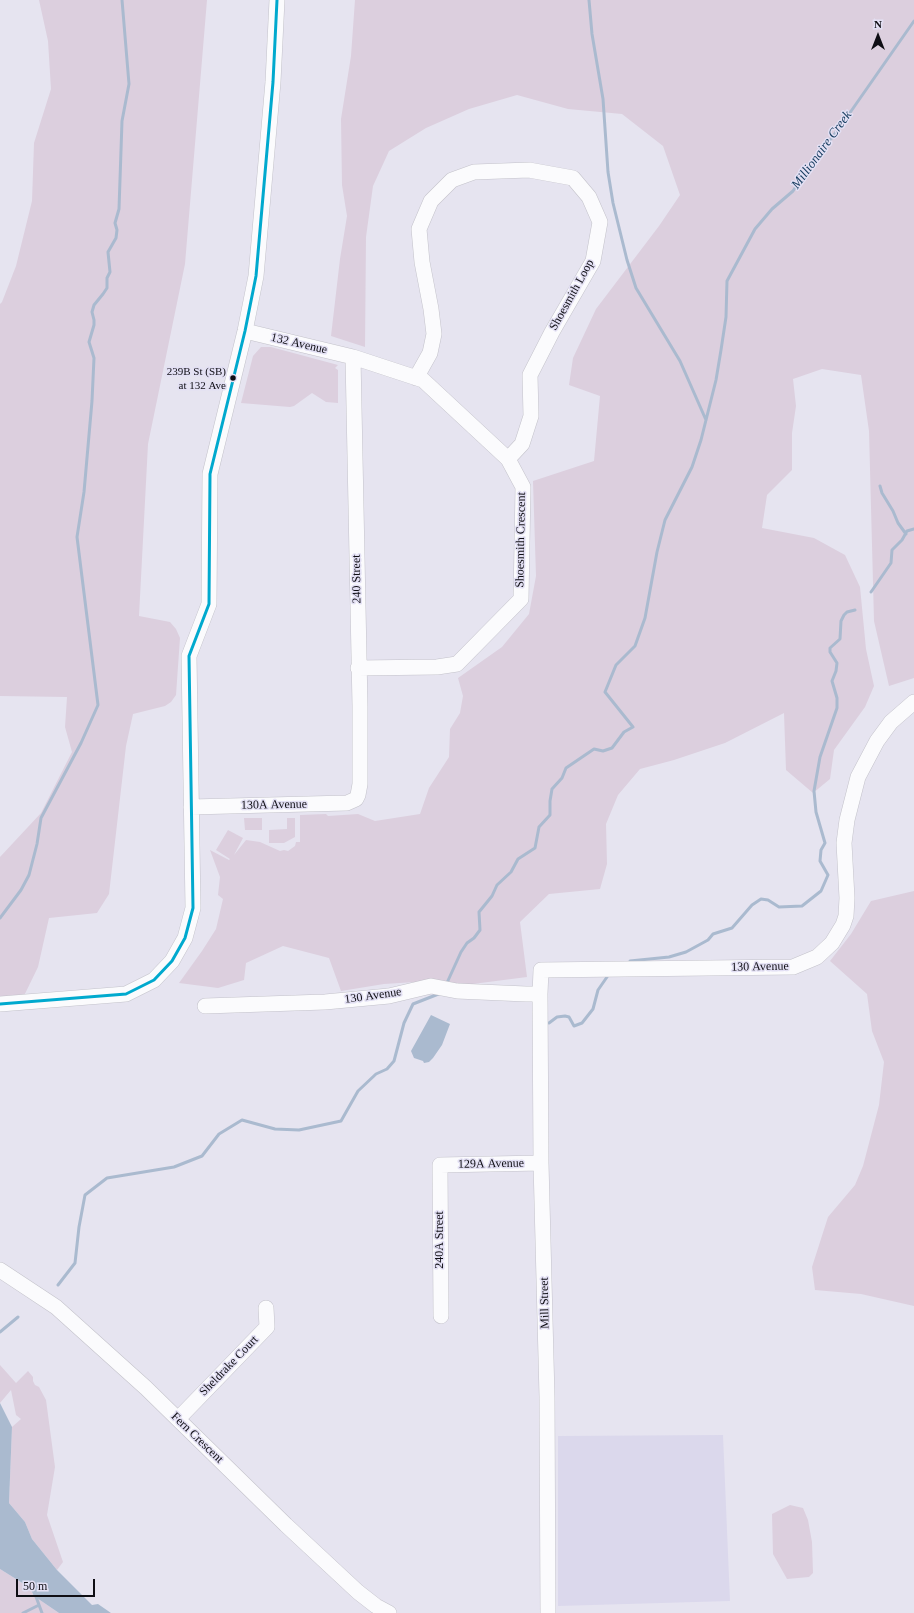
<!DOCTYPE html>
<html>
<head>
<meta charset="utf-8">
<style>
  body { margin:0 }
  #map { position:relative; width:914px; height:1613px; overflow:hidden; background:#e6e4f0; font-family:Georgia,serif }
  canvas { display:block }
  .north { position:absolute; left:858px; top:16px; width:40px; height:40px; -webkit-text-stroke:3px #e3e0f4; paint-order:stroke; rotate:0deg; font-size:11px; font-weight:700; line-height:16px; text-align:center; color:#0f0e14 }
  .north::after { content:''; display:block; margin:auto; width:14px; height:18px; background:#0f0e14; clip-path:polygon(50% 0,100% 100%,50% 72%,0 100%) }
  .scale { position:absolute; left:16px; top:1579px; width:79px; height:18px; box-sizing:border-box; border:2px solid #0f0e14; border-top:0; padding-left:5px; font-size:12px; line-height:14px; white-space:nowrap; color:#0f0e14; -webkit-text-stroke:3px #e3e0f4; paint-order:stroke }
</style>
</head>
<body>
<div id="map">
<canvas width="914" height="1613"></canvas>
<div class="north">N</div>
<div class="scale">50 m</div>
</div>
<script>
const g = document.querySelector('canvas').getContext('2d');
g.lineJoin = 'round';
function fillPath(path, color) { g.fillStyle = color; g.fill(path, 'evenodd'); }
const poly = rows => new Path2D(rows.map(r => 'M' + r).join(''));
function stroke(path, color, width, dash) { g.strokeStyle = color; g.lineWidth = width; g.lineCap = dash ? 'butt' : 'round'; g.setLineDash(dash || []); g.stroke(path); }
function drawText(font, color, halo, rows, align = 'center') {
  g.font = font + ' Georgia,serif'; g.lineWidth = 3; g.setLineDash([]); g.textBaseline = 'middle'; g.strokeStyle = halo; g.fillStyle = color; for (const [text, x, y, turn = 0] of rows) {
    g.save(); g.translate(x, y); g.rotate((+turn || 0) * Math.PI / 180); g.textAlign = isNaN(turn) ? turn : align; if (halo) g.strokeText(text, 0, 0); g.fillText(text, 0, 0); g.restore();
  }
}
const built = poly([
  [723,1435,730,1601,558,1606,558,1436]
]);
const green = poly([
  [39,0,207,0,185,264,148,444,139,616,170,622,176,629,180,638,176,695,171,702,165,706,133,714,126,746,109,894,97,913,49,918,38,967,21,1002,0,1004,0,857,41,813,72,752,65,727,67,697,0,696,0,304,2,302,16,266,32,201,34,143,51,89,48,41],
  [355,0,914,0,914,678,889,686,874,621,869,431,861,375,822,369,793,379,796,406,792,433,792,470,767,495,762,528,814,538,845,555,860,587,866,649,874,686,865,707,834,750,830,779,813,793,786,770,784,713,725,743,674,760,640,769,618,795,606,824,607,864,600,889,549,894,520,922,527,977,457,986,431,981,384,984,341,991,329,958,283,946,246,963,244,980,218,988,179,983,202,951,216,929,223,899,218,895,220,877,210,850,229,860,230,859,216,850,228,830,243,838,234,855,246,840,260,842,280,851,284,850,288,851,295,846,296,842,300,842,300,815,326,814,328,816,358,814,375,821,420,814,429,788,449,757,450,729,460,713,463,696,458,678,502,647,529,614,536,576,533,481,594,461,600,396,569,385,573,358,596,309,659,226,680,195,663,146,622,114,568,109,517,95,469,109,426,128,389,151,373,186,366,237,365,347,331,336,340,259,347,216,342,185,341,119,351,56],
  [261,347,271,347,338,365,335,368,338,370,338,403,326,402,312,393,294,406,290,407,241,403,253,356],
  [244,818,262,818,262,830,245,830],
  [287,818,295,818,295,837,284,843,269,843,269,830,287,829],
  [914,891,914,1306,861,1294,815,1290,812,1267,828,1217,855,1185,863,1166,879,1105,884,1062,872,1031,867,994,830,961,851,934,871,901],
  [0,1365,16,1383,28,1371,33,1377,33,1381,35,1385,39,1387,46,1400,55,1467,47,1515,63,1562,57,1570,32,1539,25,1522,9,1503,12,1427,21,1419,16,1415,11,1390,0,1403],
  [790,1505,803,1508,808,1520,812,1542,813,1573,809,1577,787,1579,773,1554,772,1514],
  [0,1569,24,1584,31,1590,34,1596,59,1613,0,1613]
]);
const water = poly([
  [431,1015,450,1024,442,1045,433,1058,429,1062,424,1063,423,1061,414,1058,411,1051],
  [0,1403,12,1427,9,1503,25,1522,32,1539,57,1570,92,1605,98,1604,111,1613,59,1613,34,1596,31,1590,24,1584,0,1569]
]);
const stream = poly([
  [589,0,592,34,603,99,608,172,613,203,627,260,636,288,680,361,706,420],
  [880,486,882,493,893,511,898,523,906,534],
  [871,592,891,563,892,550,902,540,907,531,914,529],
  [0,918,21,890,29,875,37,844,41,818,81,743,98,705,77,537,84,492,92,401,94,358,89,342,94,325,94,320,92,312,94,305,103,294,107,288,107,278,110,272,108,252,116,238,117,230,115,223,119,209,122,121,129,84,122,0],
  [630,961,669,957,686,952,708,940,713,934,732,928,752,905,761,899,768,900,779,907,802,906,821,891,828,875,820,861,821,850,825,843,816,812,814,791,820,757,837,708,837,698,832,681,836,671,837,663,830,652,830,648,840,639,841,621,844,615,847,612,855,610],
  [446,985,461,952,467,943,474,938,480,930,479,912,492,896,497,885,511,872,518,859,535,848,539,827,550,815,550,801,552,789,562,778,566,768,594,749,603,751,612,748,624,732,633,727,605,692,616,665,635,646,645,618,657,552,665,520,692,467,701,440,716,380,721,350,726,317,727,281,755,229,772,209,793,191,807,170,840,127,914,21],
  [549,1023,557,1017,565,1016,569,1017,574,1026,582,1023,593,1009,598,990,607,977],
  [58,1285,75,1263,79,1227,85,1195,107,1178,174,1167,202,1156,219,1134,242,1120,275,1129,299,1130,341,1121,358,1091,376,1074,387,1069,394,1061,404,1023,413,1004,441,993],
  [0,1332,18,1317],
  [35,1594,42,1613],
  [23,1613,39,1605]
]);
const minor = poly([
  [245,331,353,357,423,380,508,459,523,487,521,599,457,664,437,667,358,668],
  [416,378,430,353,434,334,431,309,422,262,419,229,431,201,452,180,474,172,529,170,573,178,589,197,600,222,593,261,552,332,530,375,531,416,522,444,508,459],
  [191,807,347,803,356,799,358,795,360,784,360,706,353,357],
  [0,1004,126,994,154,980,172,961,185,938,193,908,189,656,209,604,210,474,245,331,256,276,273,82,277,0],
  [205,1006,325,1002,389,996,431,986,457,991,526,994,540,994],
  [0,1270,56,1307,146,1388,286,1525,358,1592,376,1606,389,1613],
  [441,1316,440,1165,541,1163],
  [178,1419,267,1327,266,1308],
  [548,1613,547,1397,541,1163,540,994,541,970,793,967,817,957,832,943,843,925,846,916,847,898,844,843,847,820,858,777,877,741,891,722,914,702]
]);
const bus1 = poly([
  [0,1004,126,994,154,980,172,961,185,938,193,908,189,656,209,604,210,474,245,331,256,276,273,82,277,0]
]);
const markers = [
  [233,378,3.5,"#0f0e14"]
];
const busNames = [
  ["239B St (SB)",226,372],
  ["at 132 Ave",226,386]
];
const streetNames = [
  ["Shoesmith Loop",572,295,-61],
  ["132 Avenue",299,344,13],
  ["Shoesmith Crescent",521,540,-89],
  ["240 Street",357,579,-91],
  ["130A Avenue",274,805,-1],
  ["130 Avenue",760,967,-1],
  ["130 Avenue",373,996,-8],
  ["129A Avenue",491,1164,-1],
  ["240A Street",440,1240,-90],
  ["Mill Street",545,1303,-91],
  ["Sheldrake Court",229,1366,-46],
  ["Fern Crescent",197,1438,44]
];
const waterNames = [
  ["Millionaire Creek",822,150,-54]
];
fillPath(built, '#dbd8ec');
fillPath(green, '#dccfde');
fillPath(water, '#aabacf');
stroke(stream, '#aabacf', 3);
stroke(minor, '#c3c2ca', 16);
stroke(minor, '#fbfbfd', 15);
stroke(bus1, '#00a9ce', 3);
for (const [x, y, r, color] of markers) { const dot = new Path2D(); dot.arc(x, y, r, 0, 2 * Math.PI); g.fillStyle = color; g.fill(dot); stroke(dot, '#e3e0f4', 1.5); }
drawText('11px', '#0f0e14', '#e3e0f4', busNames, 'right');
drawText('12px', '#0f0e14', '#e3e0f4', streetNames);
drawText('italic 13px', '#153b5e', '#e3e0f4', waterNames);
</script>
</body>
</html>
